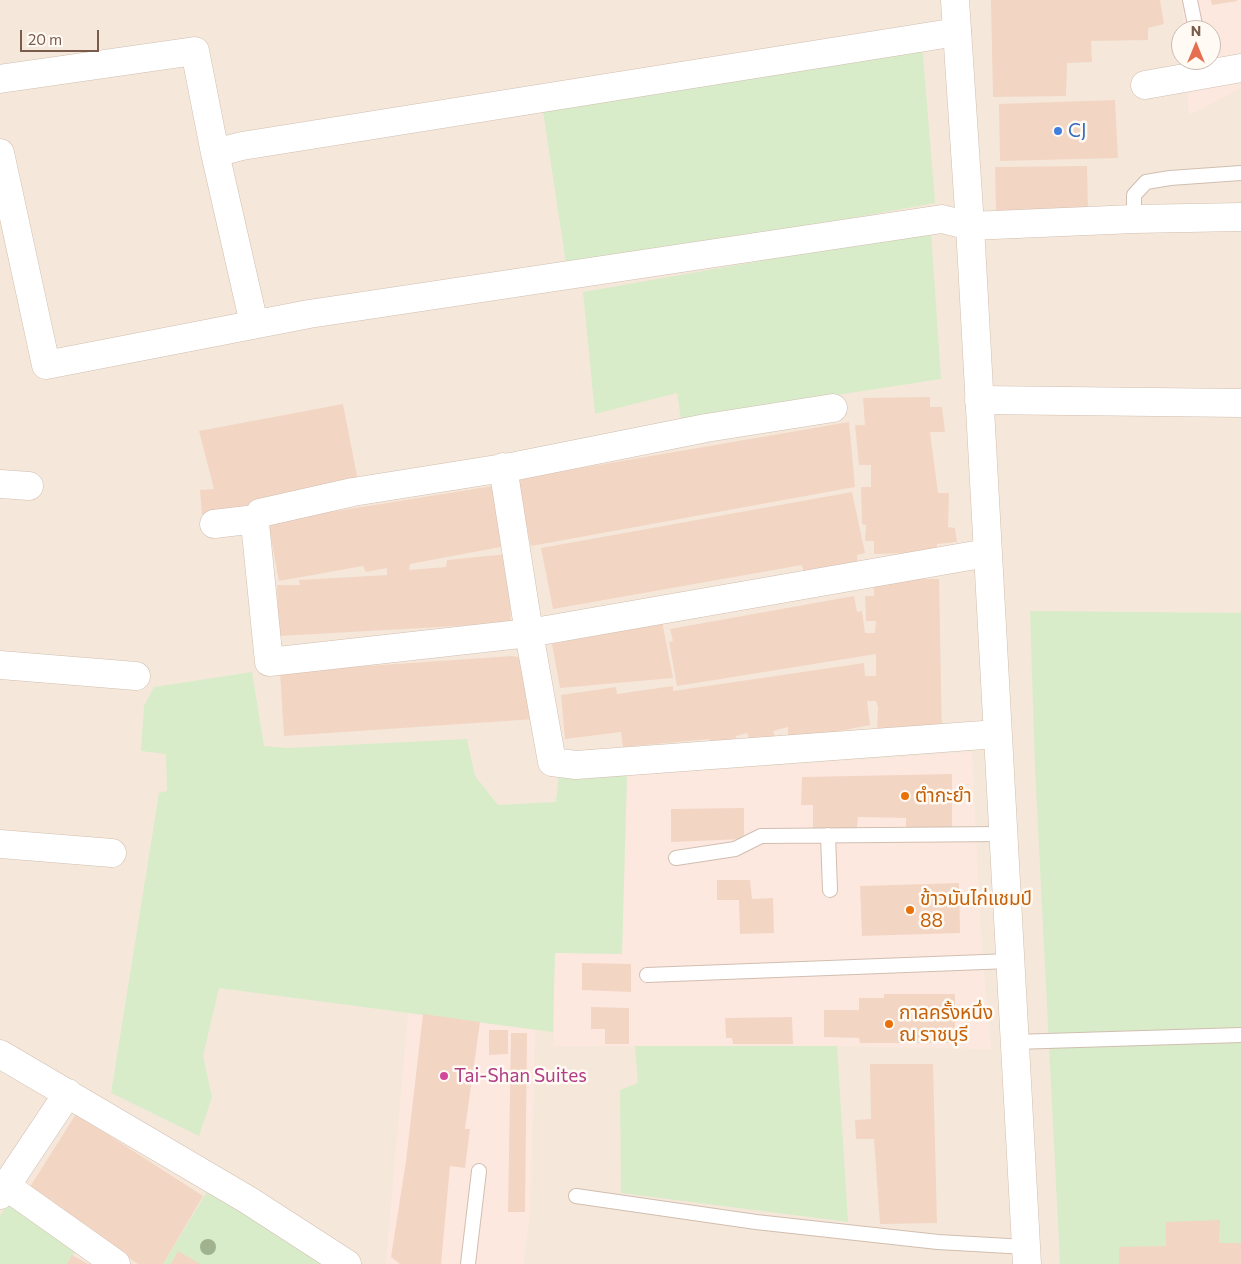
<!DOCTYPE html>
<html>
<head>
<meta charset="utf-8">
<style>
  body { margin:0 }
  #map { position:relative; width:1241px; height:1264px; overflow:hidden; background:#fdf6ec; font-family:Commissioner,sans-serif }
  canvas { display:block }
  .north { position:absolute; left:1171px; top:20px; width:50px; height:50px; box-sizing:border-box; background:#fffaf3; border:1px solid #cabbb1; border-radius:50%; rotate:0deg; font-size:14px; font-weight:700; line-height:20px; text-align:center; color:#7a5c4d }
  .north::after { content:''; display:block; margin:auto; width:18px; height:22px; background:#e76f51; clip-path:polygon(50% 0,100% 100%,50% 72%,0 100%) }
  .scale { position:absolute; left:20px; top:30px; width:79px; height:22px; box-sizing:border-box; border:2px solid #7a5c4d; border-top:0; padding-left:6px; font-size:15px; line-height:18px; white-space:nowrap; color:#7a5c4d; -webkit-text-stroke:4px #fffaf3; paint-order:stroke }
</style>
</head>
<body>
<div id="map">
<canvas width="1241" height="1264"></canvas>
<div class="north">N</div>
<div class="scale">20 m</div>
</div>
<script>
const g = document.querySelector('canvas').getContext('2d');
g.lineJoin = 'round';
function fillPath(path, color) { g.fillStyle = color; g.fill(path, 'evenodd'); }
const poly = rows => new Path2D(rows.map(r => 'M' + r).join(''));
function stroke(path, color, width, dash) { g.strokeStyle = color; g.lineWidth = width; g.lineCap = dash ? 'butt' : 'round'; g.setLineDash(dash || []); g.stroke(path); }
function drawText(font, color, halo, rows, align = 'center') {
  g.font = font + ' Commissioner,"Noto Sans Thai",sans-serif'; g.lineWidth = 5; g.setLineDash([]); g.textBaseline = 'middle'; g.strokeStyle = halo; g.fillStyle = color; for (const [text, x, y, turn = 0] of rows) {
    g.save(); g.translate(x, y); g.rotate((+turn || 0) * Math.PI / 180); g.textAlign = isNaN(turn) ? turn : align; if (halo) g.strokeText(text, 0, 0); g.fillText(text, 0, 0); g.restore();
  }
}
const residential = poly([
  [0,0,1241,0,1241,1264,0,1264],
  [1181,30,1211,30,1211,60,1181,60]
]);
const commercial = poly([
  [1182,0,1241,0,1241,88,1189,115,1186,60,1211,60,1211,30,1184,30],
  [972,752,981,941,991,1049,837,1046,554,1046,554,953,622,954,627,776],
  [408,1013,535,1030,530,1215,523,1264,386,1264]
]);
const green = poly([
  [922,43,935,203,841,220,566,264,543,111],
  [931,231,941,379,681,419,677,393,595,414,583,292],
  [1030,611,1241,613,1241,1264,1060,1264,1035,768],
  [252,672,264,746,287,748,467,739,475,776,498,805,556,802,559,774,627,776,622,954,555,953,553,1032,219,988,203,1056,212,1097,199,1136,111,1093,159,793,167,791,166,754,141,751,144,706,154,687],
  [635,1046,837,1046,848,1222,621,1193,620,1090,638,1083],
  [208,1190,322,1264,163,1264],
  [7,1205,16,1205,78,1248,67,1264,0,1264,0,1216]
]);
const building = poly([
  [991,0,1160,0,1164,24,1148,28,1148,40,1091,41,1092,62,1067,63,1066,96,993,97],
  [1211,0,1237,0,1237,1,1212,5],
  [1115,100,1118,158,1000,161,999,104],
  [1087,166,1088,210,996,212,995,167],
  [930,397,930,407,942,407,945,432,930,432,938,493,949,493,948,527,955,528,957,542,937,544,937,552,874,554,874,541,865,541,866,525,862,524,861,487,871,487,871,465,859,465,855,425,865,425,863,398],
  [343,404,358,481,202,515,200,490,214,489,199,431],
  [849,422,855,487,531,546,517,479],
  [499,485,506,546,410,564,409,570,446,567,447,560,508,554,511,623,279,636,277,585,300,585,299,580,387,575,387,568,366,572,363,566,279,581,268,522],
  [852,492,865,553,857,555,858,565,804,575,802,565,553,609,541,548],
  [874,579,939,579,942,736,877,737,878,707,876,701,867,701,870,725,788,741,788,727,773,731,776,739,750,741,747,733,736,736,735,741,712,746,710,739,623,747,621,732,565,739,561,695,616,687,617,694,673,686,673,691,864,663,865,676,876,676,876,654,677,686,669,642,673,641,670,629,854,596,857,612,862,611,865,633,875,633,876,621,866,621,865,596,874,596],
  [662,621,673,678,560,688,552,644],
  [512,656,522,658,535,719,284,736,280,672],
  [952,774,952,832,906,829,906,818,858,817,857,828,813,829,813,805,801,805,802,777],
  [744,808,744,839,671,842,671,809],
  [717,880,750,880,752,899,773,898,774,933,740,934,739,900,717,900],
  [959,883,960,933,862,936,860,886],
  [582,963,631,964,631,992,582,990],
  [884,994,955,994,955,1043,860,1043,859,1038,824,1037,824,1010,859,1010,859,998,884,998],
  [591,1007,629,1008,629,1044,605,1044,605,1029,591,1029],
  [423,1014,480,1022,465,1129,470,1129,465,1168,450,1166,441,1264,400,1264,391,1257,406,1161],
  [792,1017,793,1044,733,1044,732,1038,726,1038,725,1018],
  [489,1030,508,1030,508,1054,489,1055],
  [511,1033,527,1033,525,1212,508,1212],
  [870,1064,933,1064,937,1223,880,1224,874,1139,856,1139,855,1120,871,1119],
  [76,1114,203,1196,163,1264,138,1264,28,1190],
  [1220,1220,1219,1243,1241,1243,1241,1264,1119,1264,1119,1247,1166,1246,1166,1222],
  [178,1251,200,1264,171,1264],
  [72,1255,88,1264,67,1264]
]);
const service = poly([
  [1190,0,1196,30],
  [1134,219,1134,195,1146,182,1170,178,1241,173],
  [828,835,830,890],
  [676,858,735,849,761,836,1003,834],
  [647,975,1010,961],
  [1014,1042,1241,1035],
  [576,1196,756,1222,938,1242,1026,1247],
  [468,1264,479,1171]
]);
const minor = poly([
  [0,79,195,51,215,153,254,324],
  [1145,85,1241,68],
  [0,153,46,365,309,314,942,219,970,226,1134,219,1241,217],
  [215,153,242,146,957,32],
  [979,400,1241,403],
  [833,408,706,428,516,466,353,492,260,513,255,523,269,662,529,633,987,553],
  [503,467,529,633,552,762,576,765,997,734],
  [0,484,29,486],
  [214,524,256,519],
  [0,665,136,676],
  [0,844,112,853],
  [0,1054,248,1200,347,1264],
  [6,1186,116,1264],
  [0,1195,68,1093]
]);
const tertiary = poly([
  [955,0,970,226,1027,1264]
]);
const trees = [
  [208,1247]
];
const markers = [
  [1058,131,5,"#3f7fe0"],
  [905,796,5,"#e8710a"],
  [910,910,5,"#e8710a"],
  [889,1024,5,"#e8710a"],
  [444,1076,5,"#d1479c"]
];
const shopNames = [
  ["CJ",1068,131]
];
const foodNames = [
  ["ตำกะยำ",915,796],
  ["ข้าวมันไก่แชมป์",920,899],
  ["88",920,921],
  ["กาลครั้งหนึ่ง",899,1013],
  ["ณ ราชบุรี",899,1035]
];
const hotelNames = [
  ["Tai-Shan Suites",454,1076]
];
fillPath(residential, '#f5e8da');
fillPath(commercial, '#fde8e0');
fillPath(green, '#d8ecc9');
fillPath(building, '#f3d5c3');
stroke(service, '#d1beb0', 16);
stroke(minor, '#d1beb0', 29);
stroke(tertiary, '#d1beb0', 29);
stroke(service, '#fff', 14);
stroke(minor, '#fff', 28);
stroke(tertiary, '#fff', 28);
g.fillStyle = '#a0b28e';
for (const [x, y] of trees) { g.beginPath(); g.arc(x, y, 8, 0, 2 * Math.PI); g.fill(); }
for (const [x, y, r, color] of markers) { const dot = new Path2D(); dot.arc(x, y, r, 0, 2 * Math.PI); g.fillStyle = color; g.fill(dot); stroke(dot, '#fffaf3', 2); }
drawText('19px', '#366cbe', '#fffaf3', shopNames, 'left');
drawText('19px', '#c56008', '#fffaf3', foodNames, 'left');
drawText('19px', '#b23c85', '#fffaf3', hotelNames, 'left');
</script>
</body>
</html>
